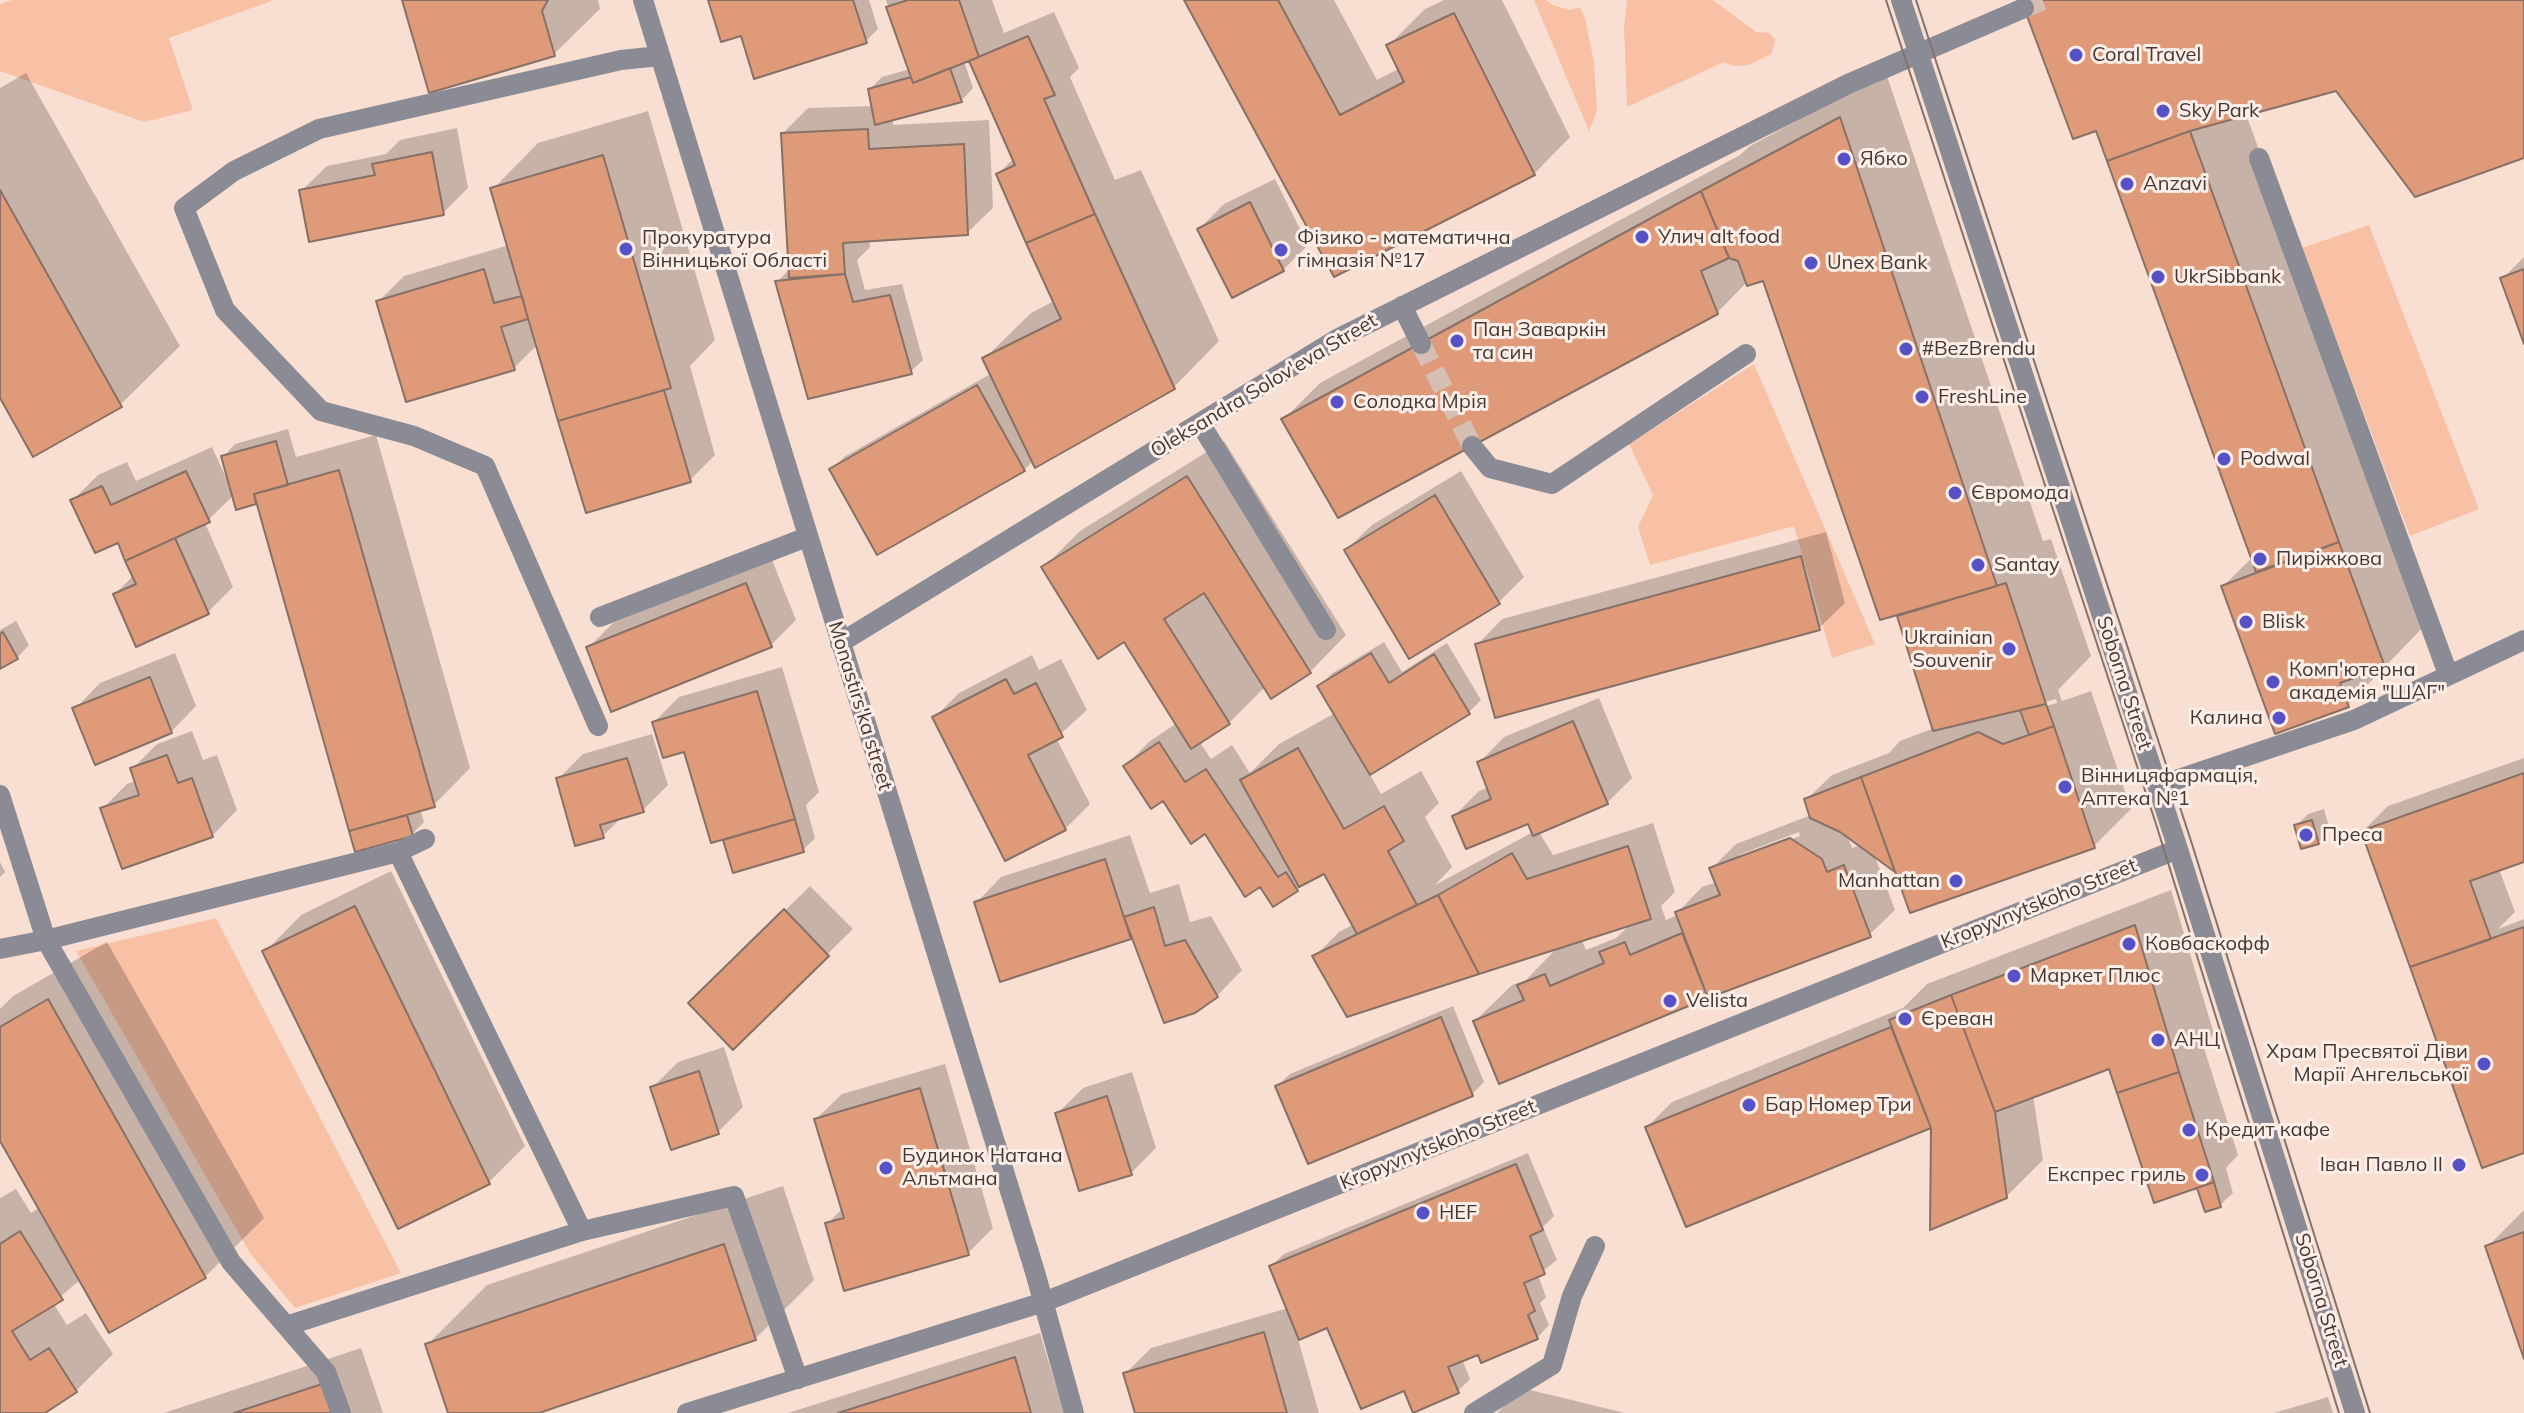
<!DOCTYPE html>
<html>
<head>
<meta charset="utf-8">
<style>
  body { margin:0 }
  canvas { display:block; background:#f9dfd2 }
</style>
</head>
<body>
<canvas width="2524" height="1413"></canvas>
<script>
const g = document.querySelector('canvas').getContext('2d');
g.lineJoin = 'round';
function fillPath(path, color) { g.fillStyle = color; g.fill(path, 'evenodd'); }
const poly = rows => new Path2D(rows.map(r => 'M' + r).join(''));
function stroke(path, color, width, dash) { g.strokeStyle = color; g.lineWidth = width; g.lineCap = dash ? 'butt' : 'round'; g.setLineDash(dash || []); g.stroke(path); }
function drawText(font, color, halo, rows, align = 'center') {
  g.font = font + ' Mulish,sans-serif'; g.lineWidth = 6; g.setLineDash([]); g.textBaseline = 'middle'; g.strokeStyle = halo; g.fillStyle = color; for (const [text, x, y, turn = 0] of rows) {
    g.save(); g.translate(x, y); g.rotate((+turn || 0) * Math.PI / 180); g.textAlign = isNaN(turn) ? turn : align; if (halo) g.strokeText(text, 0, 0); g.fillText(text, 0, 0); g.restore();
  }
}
const green = poly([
  [12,0,271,0,271,1,169,38,193,110,144,122,0,71,0,4],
  [1534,0,1546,0,1553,5,1570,10,1580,7,1585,18,1594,62,1597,111,1589,131],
  [1627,0,1713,0,1756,32,1769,33,1775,39,1774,46,1771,54,1749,65,1734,66,1724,62,1627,107,1624,27],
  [2369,225,2479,509,2410,536,2302,248],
  [1754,364,1875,644,1832,658,1794,526,1650,565,1638,527,1653,495,1629,444],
  [216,918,401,1273,295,1308,250,1253,76,951]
]);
const shadow = poly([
  [404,0,598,0,600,9,554,54],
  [710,0,869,0,878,29,866,41],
  [886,0,992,0,1004,33,1054,12,1079,68,1070,77,1115,180,1141,170,1219,341,1174,387,1034,460,1024,470,832,469,844,457,992,373,985,358,1031,313,1054,301,998,174,1014,158,970,59,964,61,973,88,961,101,893,118,893,125,989,120,993,208,967,233,869,239,870,247,857,260,865,290,902,284,923,360,910,372,777,282,791,268,783,133,808,108,873,106,870,89,882,77,910,69],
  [1186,0,1334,0,1377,80,1400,68,1389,45,1425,9,1444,0,1502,0,1570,137,1534,174,1335,275],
  [2524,0,2524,155,2337,89,2246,114,2430,620,2348,705,2223,586,2253,557,2097,129],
  [26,73,180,346,120,405,0,394,0,88],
  [1886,73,2043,541,2051,539,2091,656,2058,690,2062,701,2091,691,2131,809,2094,846,1897,870,1874,854,1895,910,1869,935,1707,996,1500,1081,1475,1021,1512,985,1526,980,1558,947,1314,957,1339,932,1354,924,1325,871,1304,883,1297,890,1261,885,1205,831,1125,766,1150,741,1177,723,1124,639,1043,568,1080,531,1224,441,1346,635,1310,672,1265,687,1229,723,1199,741,1211,759,1232,745,1250,773,1279,744,1335,713,1319,687,1331,674,1384,642,1402,672,1447,643,1481,700,1469,712,1369,773,1381,794,1421,771,1439,803,1425,817,1452,867,1435,885,1533,832,1529,821,1454,816,1479,791,1489,787,1479,763,1504,737,1599,698,1632,778,1607,803,1539,832,1553,855,1653,823,1675,892,1661,906,1666,920,1678,915,1677,913,1702,887,1717,882,1711,869,1736,844,1811,815,1806,800,1832,775,1889,753,1900,741,1934,728,1898,614,1764,278,1747,282,1717,313,1284,419,1320,383,1740,155,1750,146],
  [2056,699,2057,703,2038,708,2035,705],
  [1799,832,1800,836,1739,859,1739,855],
  [1847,835,1861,845,1852,848],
  [1631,924,1616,938,1586,950,1581,939],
  [648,111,715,340,690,366,715,455,690,480,538,344,514,368,379,301,404,276,509,245,493,189,538,143],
  [457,128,468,188,443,213,301,191,327,166,386,154,400,140],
  [1275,179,1308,245,1283,270,1199,229,1224,204],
  [2524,257,2524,338,2502,279],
  [288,429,296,457,376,435,470,768,434,805,420,809,424,822,412,834,357,850,258,500,255,502,234,495,205,523,233,587,208,612,137,644,115,594,134,575,119,541,73,500,98,475,127,462,136,481,212,447,228,482,230,481,223,457,235,444],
  [1461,471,1524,577,1499,602,1410,656,1346,550,1372,525],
  [1826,532,1845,603,1819,628,1477,645,1502,619],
  [772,560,796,620,771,645,588,648,613,623],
  [16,621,29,645,17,658,0,667,0,630],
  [175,653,196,706,171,732,75,709,100,683],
  [1032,655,1039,670,1061,659,1087,710,1056,738,1090,804,1065,829,934,718,959,693],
  [782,667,819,792,806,805,815,838,803,850,725,841,730,835,686,749,654,722,679,697],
  [192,731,203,760,217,755,237,810,212,836,102,809,127,784,136,781,132,769,157,744],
  [652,734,668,785,642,811,623,816,603,836,558,779,583,754],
  [2524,758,2524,860,2499,869,2515,912,2498,929,2524,919,2524,1151,2363,831,2388,806],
  [2324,809,2330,830,2318,842,2296,826,2308,814],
  [1130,835,1150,893,1179,884,1190,922,1211,916,1242,970,1217,996,1133,936,1001,979,976,903,1001,877],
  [0,862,5,872,0,877],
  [391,871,525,1146,489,1182,265,952,301,915],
  [810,886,853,929,733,1047,691,1003],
  [2171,890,2214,1034,2203,1045,2238,1155,2226,1168,2233,1193,2220,1205,2200,1189,2205,1183,2111,1066,2033,1095,2043,1160,2006,1197,1933,1125,1687,1225,1647,1127,1672,1102,1903,1008,1927,984],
  [107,942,264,1218,205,1277,81,1279,53,1303,67,1325,86,1313,113,1354,76,1391,41,1413,0,1413,0,1198,16,1189,31,1213,40,1207,0,1137,0,1009,13,996],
  [1453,1006,1484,1082,1472,1094,1277,1086,1290,1074],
  [724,1047,743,1107,718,1132,653,1087,678,1062],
  [945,1064,993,1228,968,1253,827,1224,843,1208,816,1119,842,1094],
  [1132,1072,1156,1148,1131,1173,1058,1113,1083,1088],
  [1528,1153,1554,1216,1543,1227,1557,1260,1538,1275,1546,1297,1540,1303,1549,1325,1537,1338,1462,1359,1470,1379,1458,1391,1405,1388,1328,1325,1298,1339,1319,1413,1137,1413,1126,1373,1151,1348,1288,1308,1271,1266,1284,1254],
  [783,1186,814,1280,755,1339,533,1413,450,1413,428,1344,487,1285],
  [2524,1210,2524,1352,2487,1247],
  [1040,1333,1064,1413,788,1413],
  [361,1348,383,1413,164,1413],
  [1522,1388,1625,1413,1497,1413],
  [2328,1397,2333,1413,2274,1413]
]);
const building = poly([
  [402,0,548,0,542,11,555,56,429,93,402,0],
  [708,0,853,0,867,43,754,79,741,36,721,42,708,0],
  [908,0,959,0,979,57,913,83,886,7,908,0],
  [1184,0,1278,0,1340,115,1404,82,1386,45,1454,13,1535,175,1334,277,1184,0],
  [2021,0,2524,0,2524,158,2415,197,2336,91,2190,131,2107,161,2096,131,2073,139,2021,0],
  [1028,36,1055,95,1044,99,1095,214,1026,243,996,174,1015,165,969,61,1028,36],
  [950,68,962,102,875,125,868,89,911,77,913,83,950,68],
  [1840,117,1997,586,1880,620,1763,281,1747,286,1738,261,1729,258,1701,191,1840,117],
  [868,129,869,149,964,144,968,235,843,243,845,274,789,278,781,133,868,129],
  [2190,131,2339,542,2256,572,2107,161,2190,131],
  [432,152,444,215,309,242,299,190,375,175,372,164,432,152],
  [603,155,671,388,558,421,490,188,603,155],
  [0,190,122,407,33,457,0,398,0,190],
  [1701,191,1729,258,1701,271,1718,314,1338,518,1281,419,1701,191],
  [1250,202,1284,271,1232,298,1197,229,1250,202],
  [1095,214,1175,389,1035,468,982,358,1061,319,1026,243,1095,214],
  [484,269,494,303,522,296,528,319,501,327,515,370,406,402,376,301,484,269],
  [2524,269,2524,344,2500,278,2524,269],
  [845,274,853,302,890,295,912,374,808,399,775,281,845,274],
  [977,385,1025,471,877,555,829,469,977,385],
  [664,390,691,482,586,513,558,421,664,390],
  [276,441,288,485,254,494,256,504,236,510,221,456,276,441],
  [339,470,435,807,349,831,254,494,339,470],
  [186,471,210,522,125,561,118,543,95,553,70,500,102,486,111,505,186,471],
  [1187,476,1311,673,1271,699,1204,593,1164,619,1230,724,1191,749,1124,642,1098,659,1041,567,1187,476],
  [1435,495,1500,604,1409,659,1344,550,1435,495],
  [175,538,209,614,136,647,113,594,136,584,125,561,175,538],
  [2339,542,2385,667,2340,683,2349,707,2275,734,2221,586,2339,542],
  [1801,556,1820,630,1495,718,1475,644,1801,556],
  [746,583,772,647,611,712,586,647,746,583],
  [2006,583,2046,704,1933,731,1897,616,2006,583],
  [3,632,18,659,0,669,0,634,3,632],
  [1371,653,1389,683,1434,654,1470,714,1370,775,1317,686,1371,653],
  [150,677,172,733,95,765,72,708,150,677],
  [1006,679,1014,694,1036,683,1063,737,1028,755,1066,830,1005,861,932,717,1006,679],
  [757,691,795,819,711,843,684,752,663,758,652,722,757,691],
  [2046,704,2054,726,2029,735,2020,710,2046,704],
  [1573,721,1608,804,1533,836,1528,824,1466,849,1452,816,1491,799,1477,762,1573,721],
  [2054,726,2095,848,1910,913,1861,777,1978,732,2003,744,2054,726],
  [1159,742,1185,782,1206,769,1278,877,1286,872,1298,891,1273,907,1260,887,1245,897,1205,834,1191,844,1163,801,1151,809,1123,766,1159,742],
  [1298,748,1344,829,1384,806,1404,841,1388,851,1417,905,1357,934,1324,874,1299,887,1240,780,1298,748],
  [167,755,178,783,192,778,213,837,122,869,100,808,139,795,130,768,167,755],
  [627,758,644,812,600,825,604,838,575,846,556,778,627,758],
  [2524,773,2524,862,2470,881,2491,939,2410,967,2361,831,2524,773],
  [1861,777,1895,872,1840,832,1810,818,1804,799,1861,777],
  [407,815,413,836,355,852,349,831,407,815],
  [795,819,804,852,733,873,723,840,795,819],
  [2312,820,2319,844,2301,849,2294,825,2312,820],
  [1790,838,1822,859,1827,872,1844,865,1871,937,1708,998,1675,912,1720,895,1709,868,1790,838],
  [1628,846,1651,919,1479,974,1438,895,1512,853,1527,879,1628,846],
  [1105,859,1131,939,1000,982,974,902,1105,859],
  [1438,895,1479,974,1347,1017,1312,956,1438,895],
  [355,906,490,1184,398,1229,262,951,355,906],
  [1154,907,1165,946,1185,940,1218,997,1195,1013,1164,1023,1124,917,1154,907],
  [784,909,829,956,733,1050,688,1003,784,909],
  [2135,925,2179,1072,2117,1093,2109,1069,1995,1112,1951,995,2135,925],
  [2524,927,2524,1153,2482,1168,2410,967,2524,927],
  [1682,933,1708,998,1499,1084,1473,1021,1524,1000,1517,985,1545,974,1550,986,1604,963,1599,952,1625,942,1630,955,1682,933],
  [1951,995,1995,1112,2007,1198,1930,1230,1931,1128,1889,1020,1951,995],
  [48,999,206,1278,109,1333,0,1141,0,1027,48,999],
  [1441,1017,1473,1096,1308,1164,1275,1086,1441,1017],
  [1891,1027,1931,1128,1686,1227,1645,1127,1891,1027],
  [699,1071,719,1134,671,1150,650,1087,699,1071],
  [2179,1072,2214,1182,2154,1203,2117,1093,2179,1072],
  [920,1088,969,1255,844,1291,825,1223,844,1218,814,1119,920,1088],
  [1107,1096,1132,1175,1079,1191,1055,1113,1107,1096],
  [1516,1164,1543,1230,1530,1236,1545,1274,1524,1283,1535,1311,1528,1315,1538,1339,1481,1363,1478,1355,1448,1367,1459,1393,1413,1413,1404,1391,1361,1409,1327,1328,1299,1340,1269,1266,1516,1164],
  [2214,1182,2221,1207,2205,1212,2197,1188,2214,1182],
  [20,1231,63,1300,12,1331,30,1360,49,1348,77,1392,45,1413,0,1413,0,1244,20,1231],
  [2524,1232,2524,1359,2485,1246,2524,1232],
  [724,1244,756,1340,539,1413,448,1413,425,1344,724,1244],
  [1264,1332,1287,1413,1135,1413,1123,1373,1264,1332],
  [1015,1357,1031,1413,838,1413,1015,1357],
  [325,1383,335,1413,234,1413,325,1383]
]);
const minorTunnel = poly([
  [2024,8,2044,0],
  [1421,344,1472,446]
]);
const minor = poly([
  [643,0,1035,1272,1074,1413],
  [1901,0,2178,849,2355,1413],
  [2259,158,2448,674],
  [1402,306,1421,344],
  [1200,423,1326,630],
  [1472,446,1490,468,1552,484,1746,354],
  [600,617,807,537],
  [840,643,1337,339,1848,84,2024,8],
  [598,726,485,466,414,436,321,411,225,310,184,208,234,171,319,129,621,60,660,56],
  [2158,786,2354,720,2524,640],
  [0,795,46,940,231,1262,326,1372,341,1413],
  [398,852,425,839],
  [0,949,46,940,398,852,582,1231,734,1196,798,1379],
  [286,1326,582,1231],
  [687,1413,1044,1302,2178,849],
  [1474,1413,1552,1365,1572,1296,1595,1246]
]);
const tram = poly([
  [1886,0,2156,824,2339,1413],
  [1916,0,2192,844,2370,1413]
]);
const markers = [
  [2076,55,8,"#5751c8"],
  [2163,111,8,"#5751c8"],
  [1844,159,8,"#5751c8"],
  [2127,184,8,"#5751c8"],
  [1642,237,8,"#5751c8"],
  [626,249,8,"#5751c8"],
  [1281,250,8,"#5751c8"],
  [1811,263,8,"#5751c8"],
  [2158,277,8,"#5751c8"],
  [1457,341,8,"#5751c8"],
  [1906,349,8,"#5751c8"],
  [1922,397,8,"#5751c8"],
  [1337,402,8,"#5751c8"],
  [2224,459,8,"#5751c8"],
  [1955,493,8,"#5751c8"],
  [2260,559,8,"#5751c8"],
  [1978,565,8,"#5751c8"],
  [2246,622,8,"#5751c8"],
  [2009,649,8,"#5751c8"],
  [2273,682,8,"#5751c8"],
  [2279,718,8,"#5751c8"],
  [2065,787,8,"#5751c8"],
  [2306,835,8,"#5751c8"],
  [1956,881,8,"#5751c8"],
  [2129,944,8,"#5751c8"],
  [2014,976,8,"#5751c8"],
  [1670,1001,8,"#5751c8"],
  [1905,1019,8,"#5751c8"],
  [2158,1040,8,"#5751c8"],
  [2484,1064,8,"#5751c8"],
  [1749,1105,8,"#5751c8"],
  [2189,1130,8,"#5751c8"],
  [2459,1165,8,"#5751c8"],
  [886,1168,8,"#5751c8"],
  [2202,1175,8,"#5751c8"],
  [1423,1213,8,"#5751c8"]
];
const poiNames = [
  ["Coral Travel",2092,55],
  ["Sky Park",2179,111],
  ["Ябко",1860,159],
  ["Anzavi",2143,184],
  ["Улич alt food",1658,237],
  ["Прокуратура",642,238],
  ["Вінницької Області",642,261],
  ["Фізико - математична",1297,238],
  ["гімназія №17",1297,261],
  ["Unex Bank",1827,263],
  ["UkrSibbank",2174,277],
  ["Пан Заваркін",1473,330],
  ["та син",1473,353],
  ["#BezBrendu",1922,349],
  ["FreshLine",1938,397],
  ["Солодка Мрія",1353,402],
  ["Podwal",2240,459],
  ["Євромода",1971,493],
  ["Пиріжкова",2276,559],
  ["Santay",1994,565],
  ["Blisk",2262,622],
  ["Ukrainian",1993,638,"right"],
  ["Souvenir",1993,661,"right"],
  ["Комп'ютерна",2289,670],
  ["академія \"ШАГ\"",2289,693],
  ["Калина",2263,718,"right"],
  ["Вінницяфармація,",2081,776],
  ["Аптека №1",2081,799],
  ["Преса",2322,835],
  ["Manhattan",1940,881,"right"],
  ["Ковбаскофф",2145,944],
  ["Маркет Плюс",2030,976],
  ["Velista",1686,1001],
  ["Єреван",1921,1019],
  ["АНЦ",2174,1040],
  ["Храм Пресвятої Діви",2468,1052,"right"],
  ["Марії Ангельської",2468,1075,"right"],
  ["Бар Номер Три",1765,1105],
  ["Кредит кафе",2205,1130],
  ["Будинок Натана",902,1156],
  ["Альтмана",902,1179],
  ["Іван Павло II",2443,1165,"right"],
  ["Експрес гриль",2186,1175,"right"],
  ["HEF",1439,1213]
];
const streetNames = [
  ["Oleksandra Solov'eva Street",1264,386,-31],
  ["Soborna Street",2124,683,72],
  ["Monastirs'ka street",860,706,73],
  ["Kropyvnytskoho Street",2039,904,-22],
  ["Kropyvnytskoho Street",1438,1145,-22],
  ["Soborna Street",2321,1300,73]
];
fillPath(green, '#f8c1a6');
fillPath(shadow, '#0003');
fillPath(building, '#df9b79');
stroke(building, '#877065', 2);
stroke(minorTunnel, '#d5beb2', 20, [20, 10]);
stroke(minor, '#8a8b95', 20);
stroke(tram, '#83736c', 2);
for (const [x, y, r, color] of markers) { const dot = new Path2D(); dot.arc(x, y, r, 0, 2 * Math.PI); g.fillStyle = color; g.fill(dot); stroke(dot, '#ffeee7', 3); }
drawText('20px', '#433934', '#ffeee7', poiNames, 'left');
drawText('20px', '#433934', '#ffeee7', streetNames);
</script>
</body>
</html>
